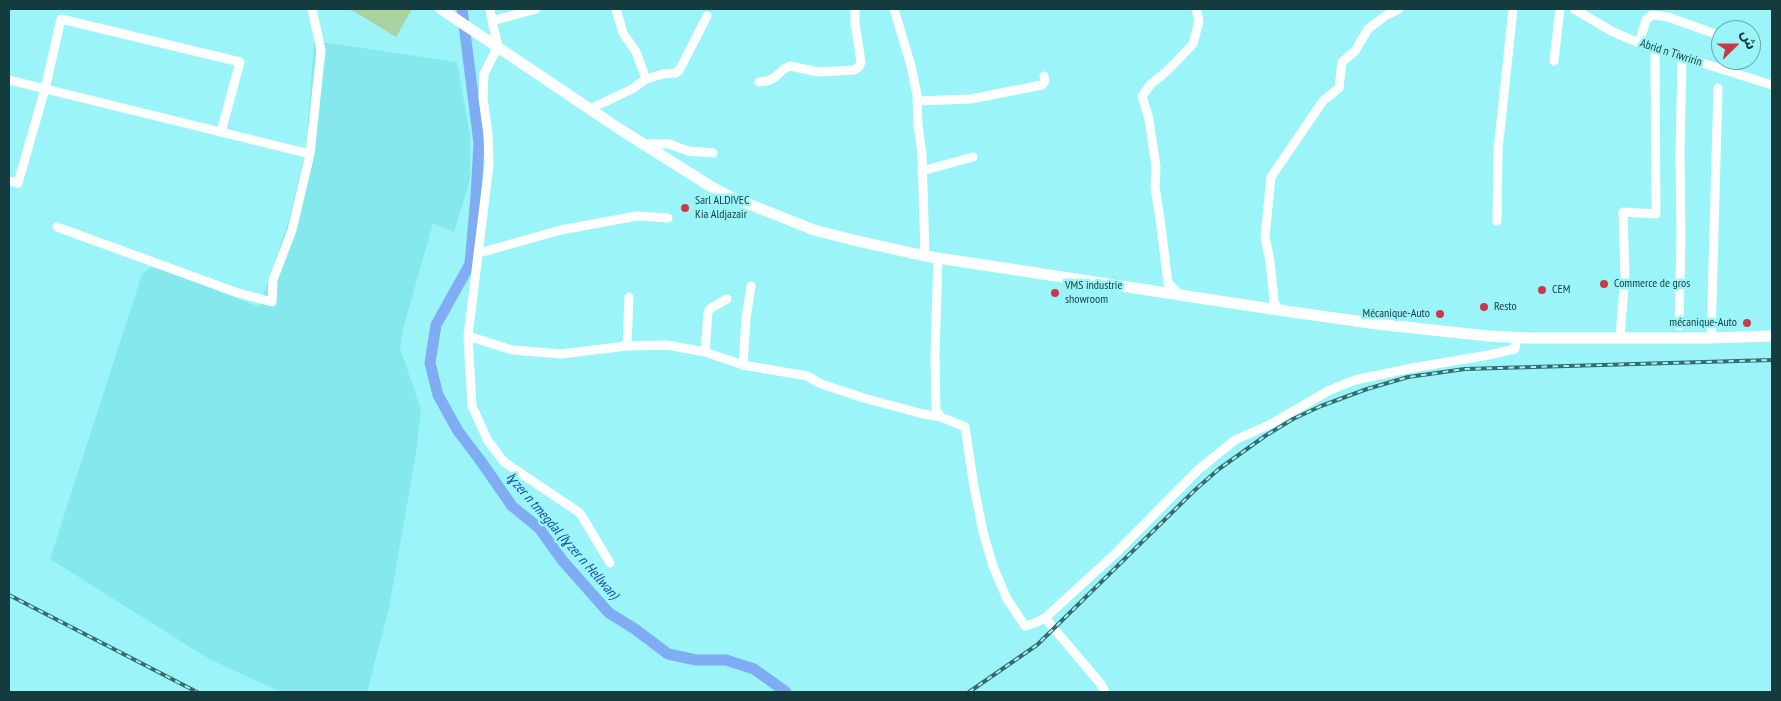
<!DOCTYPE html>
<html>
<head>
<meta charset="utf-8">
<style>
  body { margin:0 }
  #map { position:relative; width:1781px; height:701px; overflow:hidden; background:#9bf5f8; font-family:"PT Sans Narrow","Noto Sans Arabic",sans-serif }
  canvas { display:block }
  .frame { position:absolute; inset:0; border:10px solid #143b3d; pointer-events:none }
  .north { position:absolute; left:1711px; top:20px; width:50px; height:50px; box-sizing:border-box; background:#9bf5f8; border:1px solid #65abad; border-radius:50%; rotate:68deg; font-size:14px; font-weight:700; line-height:20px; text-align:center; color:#143b3d }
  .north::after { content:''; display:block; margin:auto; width:18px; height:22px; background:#c93948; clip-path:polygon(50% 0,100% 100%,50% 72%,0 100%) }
</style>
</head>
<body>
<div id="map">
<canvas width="1781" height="701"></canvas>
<div class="frame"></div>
<div class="north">ش</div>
</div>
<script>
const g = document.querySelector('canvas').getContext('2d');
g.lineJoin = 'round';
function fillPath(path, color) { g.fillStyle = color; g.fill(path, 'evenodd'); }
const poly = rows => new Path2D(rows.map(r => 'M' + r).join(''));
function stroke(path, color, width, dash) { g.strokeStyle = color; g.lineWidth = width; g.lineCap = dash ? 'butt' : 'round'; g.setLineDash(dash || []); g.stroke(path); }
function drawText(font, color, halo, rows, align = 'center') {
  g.font = font + ' "PT Sans Narrow",sans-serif'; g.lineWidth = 5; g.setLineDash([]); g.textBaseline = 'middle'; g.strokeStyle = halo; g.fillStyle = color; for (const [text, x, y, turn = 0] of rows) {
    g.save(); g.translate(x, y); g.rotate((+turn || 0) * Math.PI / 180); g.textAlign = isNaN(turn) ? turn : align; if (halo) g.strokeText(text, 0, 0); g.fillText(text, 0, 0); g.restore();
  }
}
const built = poly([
  [314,41,457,62,470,135,470,180,454,232,433,223,403,329,400,348,421,410,416,453,389,608,367,692,281,692,209,659,50,559,142,274,151,267,176,274,259,307,288,223,306,149]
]);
const green = poly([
  [350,9,412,9,396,37]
]);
const river = poly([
  [462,9,479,143,476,196,470,264,436,325,430,363,438,395,458,431,480,460,512,506,539,528,562,560,609,613,635,629,668,654,696,660,726,660,754,669,786,692]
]);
const minor = poly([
  [490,9,492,21,498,46,484,74,483,98,488,134,489,165,468,336,472,406,488,441,504,462,580,513,610,563],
  [894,9,911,66,917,95,918,125,922,155,925,256],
  [1574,9,1613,32,1639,43,1772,85],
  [492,21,536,9],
  [1639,43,1646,20,1652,15,1668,17,1721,36],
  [1554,61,1560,9],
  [646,79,663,74,676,73,680,69,707,16],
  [9,80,310,154],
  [759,82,767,81,774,78,784,69,790,66,818,72,854,70,859,67,861,62,855,23,855,9],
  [917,101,971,99,1042,85,1045,81,1044,76],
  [590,109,632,89,646,79,636,52,623,33,616,9],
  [644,144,669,144,688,151,713,153],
  [922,171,973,157],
  [9,181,18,183,45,89,61,19,240,62,221,132],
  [1497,221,1498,150,1513,9],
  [57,227,238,293,272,302,273,280,292,230,310,154,321,50,312,9],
  [479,253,561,230,637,216,668,218],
  [938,257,935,355,936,410,941,417,965,427,974,487,983,532,993,566,1007,599,1025,626,1035,623,1045,618,1117,552,1198,470,1235,440,1271,424,1330,390,1355,380,1412,368,1489,355,1515,349,1517,337],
  [1179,294,1168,283,1160,219,1155,187,1156,167,1149,119,1142,96,1151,84,1167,71,1193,44,1199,21,1196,9],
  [1278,310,1274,301,1270,261,1265,237,1271,177,1323,101,1339,88,1342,62,1355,51,1368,29,1385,16,1399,9],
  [1679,326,1681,238,1680,153,1682,58],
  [468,336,512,350,561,354,627,346,667,345,705,352,743,365,807,376,821,384,867,399,923,414,941,417],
  [1620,337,1625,276,1623,212,1656,214,1655,50],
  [1711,338,1718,88],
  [627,346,629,297],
  [705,352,708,312,711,308,727,299],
  [743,365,746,319,751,286],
  [1045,618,1100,683,1105,692]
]);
const major = poly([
  [441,9,618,128,710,186,731,197,814,230,853,240,925,256,1278,310,1377,324,1488,336,1527,338,1711,338,1772,336]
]);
const rail = poly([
  [9,595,197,692],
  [969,692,1037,645,1196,489,1219,469,1265,436,1293,419,1321,406,1367,389,1408,377,1465,369,1772,360]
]);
const markers = [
  [685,208,5,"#c93948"],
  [1604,284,5,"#c93948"],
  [1542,290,5,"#c93948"],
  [1055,293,5,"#c93948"],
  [1484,307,5,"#c93948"],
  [1440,314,5,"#c93948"],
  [1747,323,5,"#c93948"]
];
const streetNames = [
  ["Abrid n Tiwririn",1671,53,18]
];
const poiNames = [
  ["Sarl ALDIVEC",695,201],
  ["Kia Aldjazair",695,215],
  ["Commerce de gros",1614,284],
  ["VMS industrie",1065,286],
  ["showroom",1065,300],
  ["CEM",1552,290],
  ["Resto",1494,307],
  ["Mécanique-Auto",1430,314,"right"],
  ["mécanique-Auto",1737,323,"right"]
];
const waterNames = [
  ["Iɣzer n tmegdal (Iɣzer n Hellwan)",562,536,49]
];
fillPath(built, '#84e8ed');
fillPath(green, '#aad39f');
stroke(river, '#7facf3', 11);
stroke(minor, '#fff', 9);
stroke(major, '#fff', 11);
stroke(rail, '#376c6e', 4);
stroke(rail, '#9bf5f8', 2, [5.5]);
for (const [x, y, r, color] of markers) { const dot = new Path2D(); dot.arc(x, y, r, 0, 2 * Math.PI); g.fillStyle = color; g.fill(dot); stroke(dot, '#9bf5f8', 2); }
drawText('12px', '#143b3d', '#9bf5f8', streetNames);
drawText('12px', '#143b3d', '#9bf5f8', poiNames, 'left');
drawText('italic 14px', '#174c9e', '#9bf5f8', waterNames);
</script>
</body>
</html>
